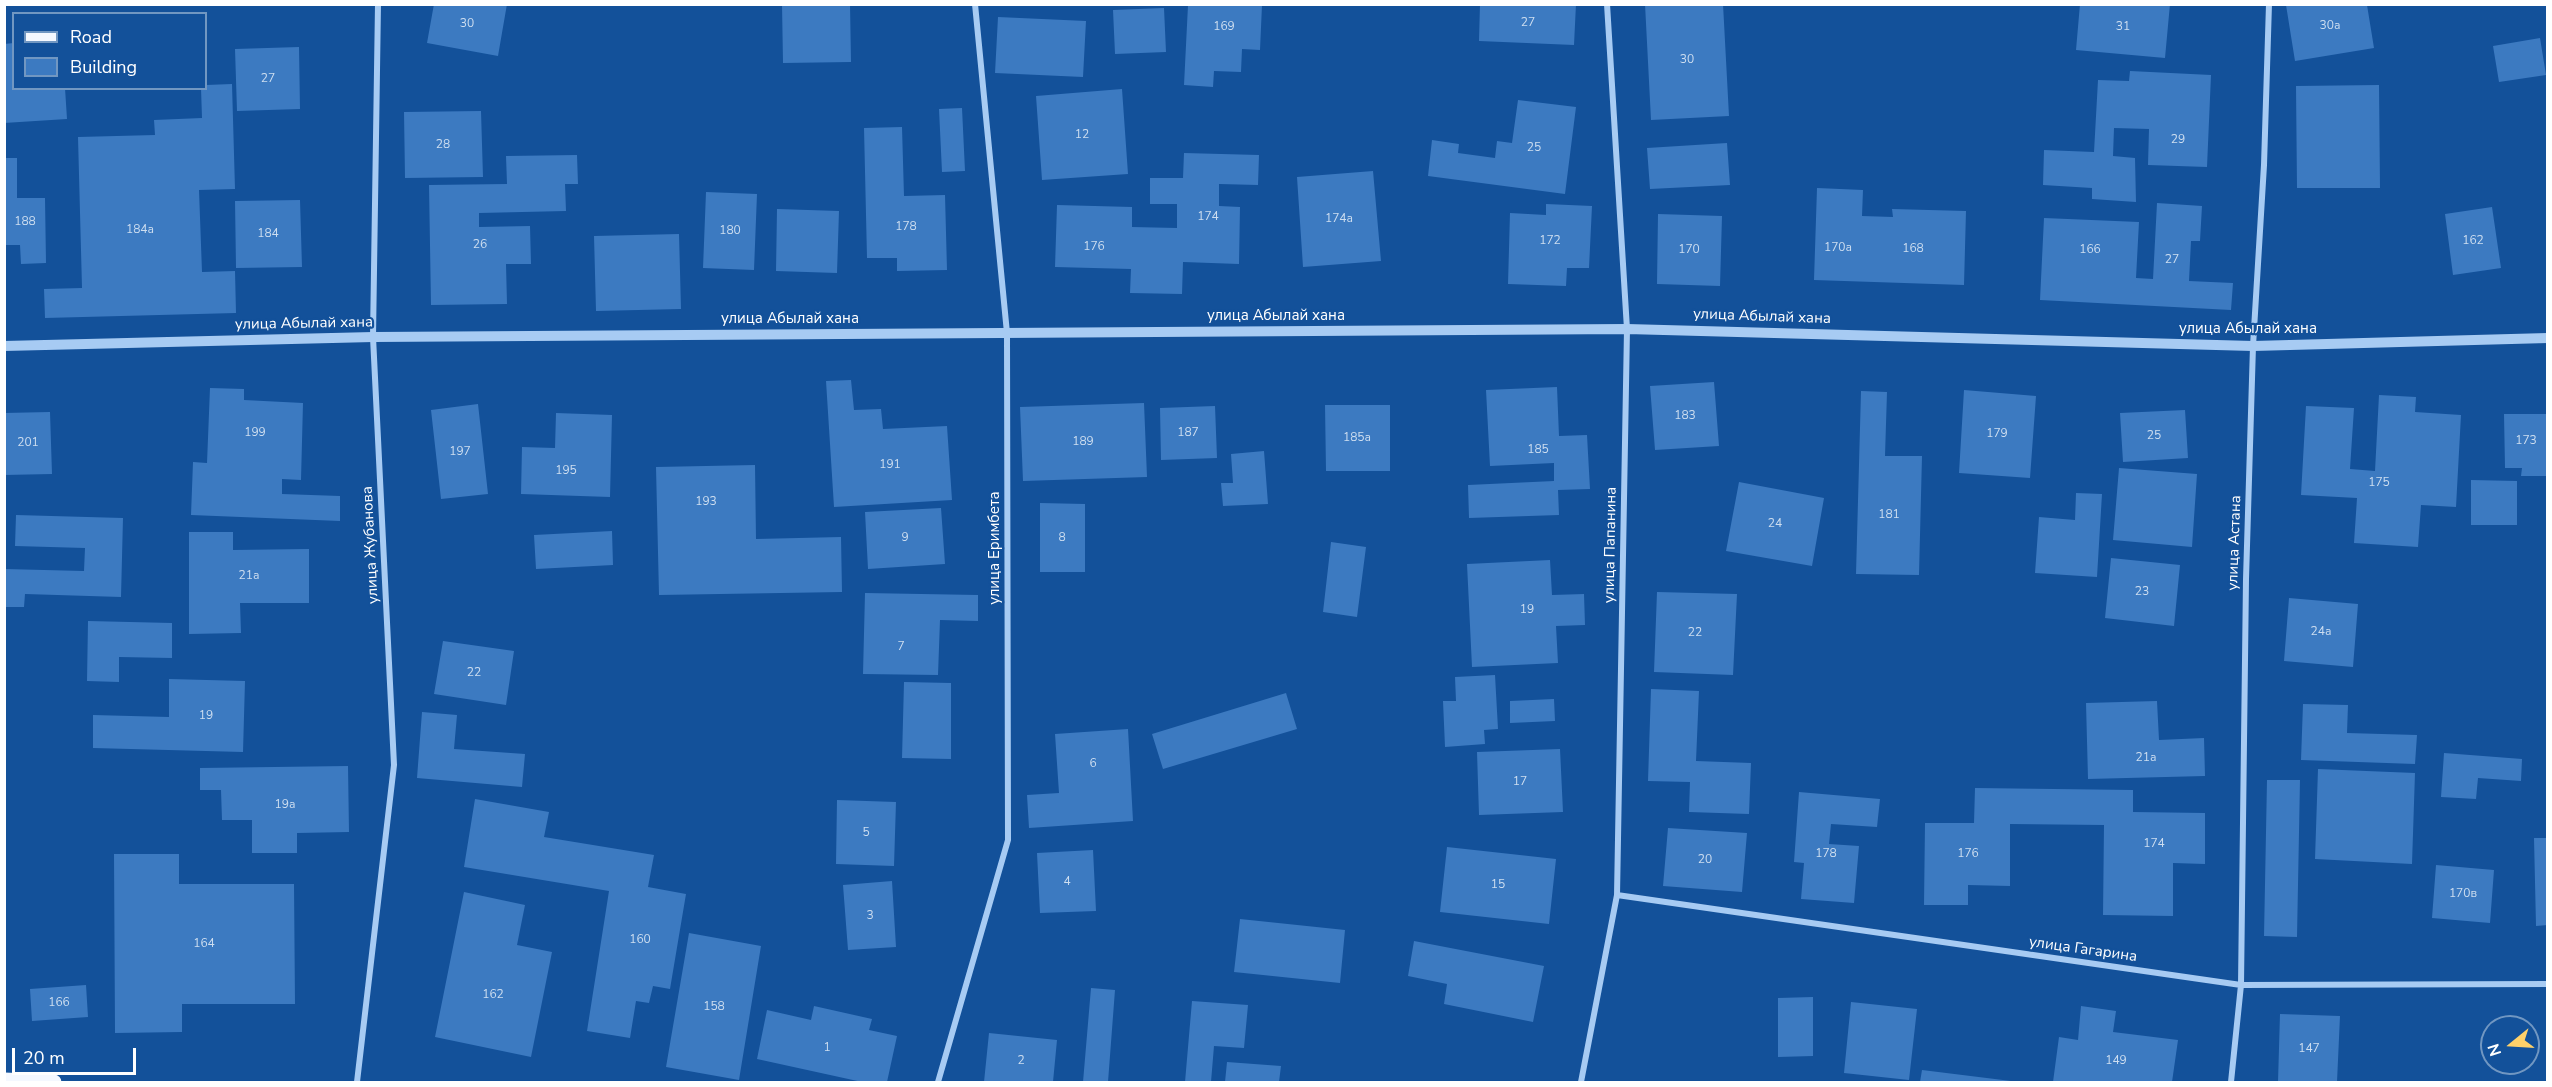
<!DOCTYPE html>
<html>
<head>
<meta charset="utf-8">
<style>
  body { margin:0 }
  #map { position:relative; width:2552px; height:1087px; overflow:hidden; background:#13519a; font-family:"Nunito Sans",sans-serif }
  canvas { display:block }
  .frame { position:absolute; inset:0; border:6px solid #fff; pointer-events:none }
  .legend { position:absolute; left:12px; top:12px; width:195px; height:78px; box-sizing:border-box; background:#13519a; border:2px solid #7197c2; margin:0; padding:8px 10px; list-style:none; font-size:18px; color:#fff }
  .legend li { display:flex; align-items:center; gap:12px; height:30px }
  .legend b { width:30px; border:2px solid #7197c2 }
  .north { position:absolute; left:2480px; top:1015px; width:60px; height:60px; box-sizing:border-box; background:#13519a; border:2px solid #7197c2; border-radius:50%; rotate:252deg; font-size:16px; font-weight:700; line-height:24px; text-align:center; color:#fff }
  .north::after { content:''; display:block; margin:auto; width:21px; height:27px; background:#ffd16a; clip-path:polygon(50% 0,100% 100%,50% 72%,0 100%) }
  .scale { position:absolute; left:12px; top:1048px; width:124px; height:27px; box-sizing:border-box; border:3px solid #fff; border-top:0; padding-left:8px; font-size:18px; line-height:21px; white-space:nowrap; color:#fff; -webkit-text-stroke:4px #13519a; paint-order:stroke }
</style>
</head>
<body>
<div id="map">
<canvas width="2552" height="1087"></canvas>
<div class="frame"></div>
<ul class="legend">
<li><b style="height:8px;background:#f4f8ff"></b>Road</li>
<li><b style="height:16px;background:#3c7ac1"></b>Building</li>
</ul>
<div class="north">N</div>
<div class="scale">20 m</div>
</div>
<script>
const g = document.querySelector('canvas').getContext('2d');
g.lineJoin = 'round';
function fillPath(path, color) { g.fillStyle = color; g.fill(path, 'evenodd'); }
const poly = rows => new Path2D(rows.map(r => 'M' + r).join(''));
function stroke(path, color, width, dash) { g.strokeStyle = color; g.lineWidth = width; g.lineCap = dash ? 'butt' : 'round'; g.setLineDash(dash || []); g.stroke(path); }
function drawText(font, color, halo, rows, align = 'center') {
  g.font = font + ' "Nunito Sans",sans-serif'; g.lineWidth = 4.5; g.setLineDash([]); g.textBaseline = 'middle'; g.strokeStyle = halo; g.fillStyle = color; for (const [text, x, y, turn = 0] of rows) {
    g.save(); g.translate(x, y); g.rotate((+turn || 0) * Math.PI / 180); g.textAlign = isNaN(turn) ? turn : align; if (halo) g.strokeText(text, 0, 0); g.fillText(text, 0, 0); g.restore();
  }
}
const building = poly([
  [434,4,507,4,498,56,427,43],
  [782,4,850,4,851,62,783,63],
  [1480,4,1576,4,1574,45,1479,41],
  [1645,4,1723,4,1729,116,1651,120],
  [2080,4,2170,4,2165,58,2076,50],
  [1188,5,1262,5,1260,50,1242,49,1241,72,1214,71,1213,87,1184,85],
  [2286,5,2367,5,2374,48,2295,61],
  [1164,8,1166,52,1115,54,1113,10],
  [998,17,1086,21,1083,77,995,73],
  [2540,38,2546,75,2499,82,2493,46],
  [14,43,14,88,65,88,67,119,4,123,4,44],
  [299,47,300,109,237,111,235,49],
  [2130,71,2211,75,2207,167,2148,165,2149,129,2114,128,2113,156,2135,158,2136,202,2092,199,2092,188,2043,185,2044,150,2094,152,2098,80,2129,81],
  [232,84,235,189,199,190,202,272,235,271,236,313,45,318,44,289,82,288,78,137,155,135,154,120,202,118,201,88,206,88,206,85],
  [2379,85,2380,188,2297,188,2296,86],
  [1122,89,1128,174,1042,180,1036,96],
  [1518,100,1576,107,1565,194,1428,176,1432,140,1459,144,1458,153,1495,158,1497,141,1512,143],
  [962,108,965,171,942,172,939,109],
  [481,111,483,177,405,178,404,112],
  [902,127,904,196,945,195,947,270,897,271,897,258,867,258,864,128],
  [1727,143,1730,185,1650,189,1647,148],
  [1184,153,1259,155,1258,185,1219,184,1219,206,1240,207,1239,264,1183,262,1182,294,1130,293,1131,269,1055,267,1057,205,1132,207,1132,227,1177,228,1177,204,1150,204,1150,178,1183,178],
  [577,155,578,184,565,184,566,211,479,213,479,227,530,226,531,264,506,264,507,304,431,305,429,185,507,184,506,156],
  [4,158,17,158,17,198,45,198,46,263,21,264,20,245,4,245],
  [1373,171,1381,261,1303,267,1297,177],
  [1817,188,1863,190,1862,216,1893,217,1892,209,1966,211,1964,285,1814,280],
  [706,192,757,194,754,270,703,268],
  [300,200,302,267,236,268,235,201],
  [2157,203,2202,206,2200,241,2191,241,2189,281,2233,283,2231,310,2040,300,2044,218,2139,222,2136,278,2153,279],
  [1546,204,1592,206,1589,268,1567,268,1566,286,1508,284,1510,213,1546,215],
  [2492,207,2501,268,2453,275,2445,214],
  [777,209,839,211,837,273,776,271],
  [1658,214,1722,216,1720,286,1657,284],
  [679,234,681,309,596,311,594,236],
  [851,380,854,410,881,409,883,429,947,426,952,500,834,507,826,381],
  [1714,382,1719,446,1655,450,1650,386],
  [1557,387,1559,436,1587,435,1590,489,1558,490,1559,515,1469,518,1468,485,1554,481,1554,463,1490,466,1486,390],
  [210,388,244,389,244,400,303,403,301,480,282,479,282,494,340,496,340,521,191,515,193,462,207,463],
  [1964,390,2036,396,2030,478,1959,473],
  [1861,391,1887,392,1885,456,1922,456,1919,575,1856,574],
  [2379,395,2416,397,2415,412,2461,415,2456,507,2421,505,2418,547,2354,543,2357,498,2301,495,2306,406,2354,408,2350,469,2375,471],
  [1144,403,1147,477,1023,481,1020,407],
  [478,404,488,494,441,499,431,410],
  [1325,405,1390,405,1390,471,1326,471],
  [1215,406,1217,458,1161,460,1160,408],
  [2185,410,2188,458,2123,462,2120,413],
  [50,412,52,474,4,475,4,413],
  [556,413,612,415,610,497,521,494,522,447,555,448],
  [2504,414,2548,414,2548,476,2521,476,2522,468,2505,468],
  [1264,451,1268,504,1223,506,1221,483,1233,483,1231,454],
  [755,465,756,539,841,537,842,592,659,595,656,467],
  [2119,468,2197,474,2192,547,2113,540],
  [2471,480,2517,481,2517,525,2471,525],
  [1739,482,1824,498,1812,566,1726,551],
  [2076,493,2102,494,2097,577,2035,573,2039,517,2075,520],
  [1040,503,1085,504,1085,572,1040,572],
  [941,508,945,564,868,569,865,512],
  [16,515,123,518,121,597,25,594,24,607,4,607,4,569,84,571,85,548,15,546],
  [612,531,613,565,536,569,534,535],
  [189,532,233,532,233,550,309,549,309,603,240,603,241,633,189,634],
  [1331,542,1366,547,1357,617,1323,612],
  [2111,558,2180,565,2174,626,2105,618],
  [1550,560,1552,595,1584,594,1585,625,1556,626,1558,663,1472,667,1467,564],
  [1657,592,1737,594,1733,675,1654,672],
  [865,593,978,595,978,621,940,620,938,675,863,674],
  [2289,598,2358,604,2353,667,2284,661],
  [88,621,172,623,172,658,119,657,119,682,87,681],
  [443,641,514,651,506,705,434,694],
  [1495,675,1498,729,1484,730,1485,744,1445,747,1443,701,1456,701,1455,677],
  [169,679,245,681,243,752,93,748,93,715,169,717],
  [904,682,951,683,951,759,902,758],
  [1651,689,1699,691,1696,761,1751,763,1749,814,1689,812,1690,782,1648,781],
  [1286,693,1297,729,1163,769,1152,734],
  [1554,699,1555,721,1510,723,1510,701],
  [2157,701,2159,740,2204,738,2205,776,2088,779,2086,703],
  [2303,704,2348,705,2347,733,2417,735,2415,764,2301,760],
  [422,712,457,715,454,749,525,754,522,787,417,778],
  [1128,729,1133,821,1029,828,1027,795,1059,793,1055,734],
  [1560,749,1563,812,1479,815,1477,752],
  [2444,753,2522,759,2521,781,2478,778,2476,799,2441,797],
  [348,766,349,832,297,833,297,853,252,853,252,820,222,820,221,790,200,790,200,768],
  [2318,769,2415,773,2412,864,2315,859],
  [2267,780,2300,780,2297,937,2264,936],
  [1975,788,2133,790,2133,812,2205,813,2205,864,2173,863,2173,916,2103,915,2104,825,2010,824,2010,886,1968,885,1968,905,1924,905,1925,823,1974,823],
  [1799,792,1880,799,1877,827,1831,824,1829,844,1859,846,1854,903,1801,899,1804,863,1794,862],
  [475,799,549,812,544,837,654,855,648,887,686,894,670,989,653,986,649,1003,636,1001,630,1038,587,1031,609,891,464,867],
  [837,800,896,802,894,866,836,864],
  [1668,828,1747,833,1742,892,1663,886],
  [2534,838,2548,838,2548,925,2536,926],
  [1447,847,1556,859,1549,924,1440,912],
  [1093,850,1096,911,1040,913,1037,853],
  [114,854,179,854,179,884,294,884,295,1004,182,1004,182,1032,115,1033],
  [2436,865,2494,870,2490,923,2432,918],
  [892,881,896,947,848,950,843,885],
  [464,892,525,905,517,945,552,952,531,1057,435,1037],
  [1240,919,1345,930,1340,983,1234,972],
  [689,933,761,946,739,1080,666,1067],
  [1414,941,1544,966,1533,1022,1444,1004,1447,984,1408,976],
  [86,985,88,1017,32,1021,30,989],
  [1091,988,1115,990,1108,1082,1083,1082],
  [1813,997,1813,1056,1778,1057,1778,998],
  [1192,1001,1248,1005,1244,1048,1214,1046,1211,1082,1185,1082],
  [1851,1002,1917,1009,1909,1080,1844,1073],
  [814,1006,872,1019,869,1030,897,1036,887,1082,862,1082,757,1059,767,1010,811,1020],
  [2081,1006,2116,1011,2113,1032,2178,1040,2172,1082,2053,1082,2059,1037,2078,1040],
  [2280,1014,2340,1016,2337,1082,2278,1082],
  [989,1033,1057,1040,1053,1082,984,1082],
  [1227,1062,1281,1066,1279,1082,1225,1082],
  [1922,1070,2011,1081,2011,1082,1920,1082]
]);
const minor = poly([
  [1617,895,2241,985,2548,984],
  [357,1082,394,765,373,337,378,4],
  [938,1082,1008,840,1007,333,975,4],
  [1581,1082,1617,895,1627,329,1607,4],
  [2231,1082,2241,985,2246,579,2253,346,2264,165,2269,4]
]);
const tertiary = poly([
  [4,346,373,337,1627,329,2253,346,2548,338]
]);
const primary = poly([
  [4,1080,54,1082]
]);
const numberNames = [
  ["27",1528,23],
  ["30",467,24],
  ["30а",2330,26],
  ["169",1224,27],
  ["31",2123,27],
  ["30",1687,60],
  ["27",268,79],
  ["12",1082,135],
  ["29",2178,140],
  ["28",443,145],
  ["25",1534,148],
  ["174",1208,217],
  ["174а",1339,219],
  ["188",25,222],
  ["178",906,227],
  ["184а",140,230],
  ["180",730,231],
  ["184",268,234],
  ["172",1550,241],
  ["162",2473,241],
  ["26",480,245],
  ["176",1094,247],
  ["170а",1838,248],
  ["168",1913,249],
  ["170",1689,250],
  ["166",2090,250],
  ["27",2172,260],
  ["183",1685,416],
  ["199",255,433],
  ["187",1188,433],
  ["179",1997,434],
  ["25",2154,436],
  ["185а",1357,438],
  ["173",2526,441],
  ["189",1083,442],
  ["201",28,443],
  ["185",1538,450],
  ["197",460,452],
  ["191",890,465],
  ["195",566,471],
  ["175",2379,483],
  ["193",706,502],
  ["181",1889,515],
  ["24",1775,524],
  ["9",905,538],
  ["8",1062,538],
  ["21а",249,576],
  ["23",2142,592],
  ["19",1527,610],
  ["24а",2321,632],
  ["22",1695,633],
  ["7",901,647],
  ["22",474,673],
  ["19",206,716],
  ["21а",2146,758],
  ["6",1093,764],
  ["17",1520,782],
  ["19а",285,805],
  ["5",866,833],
  ["174",2154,844],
  ["178",1826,854],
  ["176",1968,854],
  ["20",1705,860],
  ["4",1067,882],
  ["15",1498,885],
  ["170в",2463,894],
  ["3",870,916],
  ["160",640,940],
  ["164",204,944],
  ["162",493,995],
  ["166",59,1003],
  ["158",714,1007],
  ["1",827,1048],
  ["147",2309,1049],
  ["2",1021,1061],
  ["149",2116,1061]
];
const streetNames = [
  ["улица Абылай хана",1276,316],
  ["улица Абылай хана",1762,317,2],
  ["улица Абылай хана",790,319],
  ["улица Абылай хана",304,324,-1],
  ["улица Абылай хана",2248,329],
  ["улица Астана",2235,543,-88],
  ["улица Жубанова",371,545,-93],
  ["улица Папанина",1611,545,-89],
  ["улица Еримбета",995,548,-90],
  ["улица Гагарина",2083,950,8]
];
fillPath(building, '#3c7ac1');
stroke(minor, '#a7cbf3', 6);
stroke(tertiary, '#a7cbf3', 10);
stroke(primary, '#f4f8ff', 15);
drawText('12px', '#cedef0', null, numberNames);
drawText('15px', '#fff', '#13519a', streetNames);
</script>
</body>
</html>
